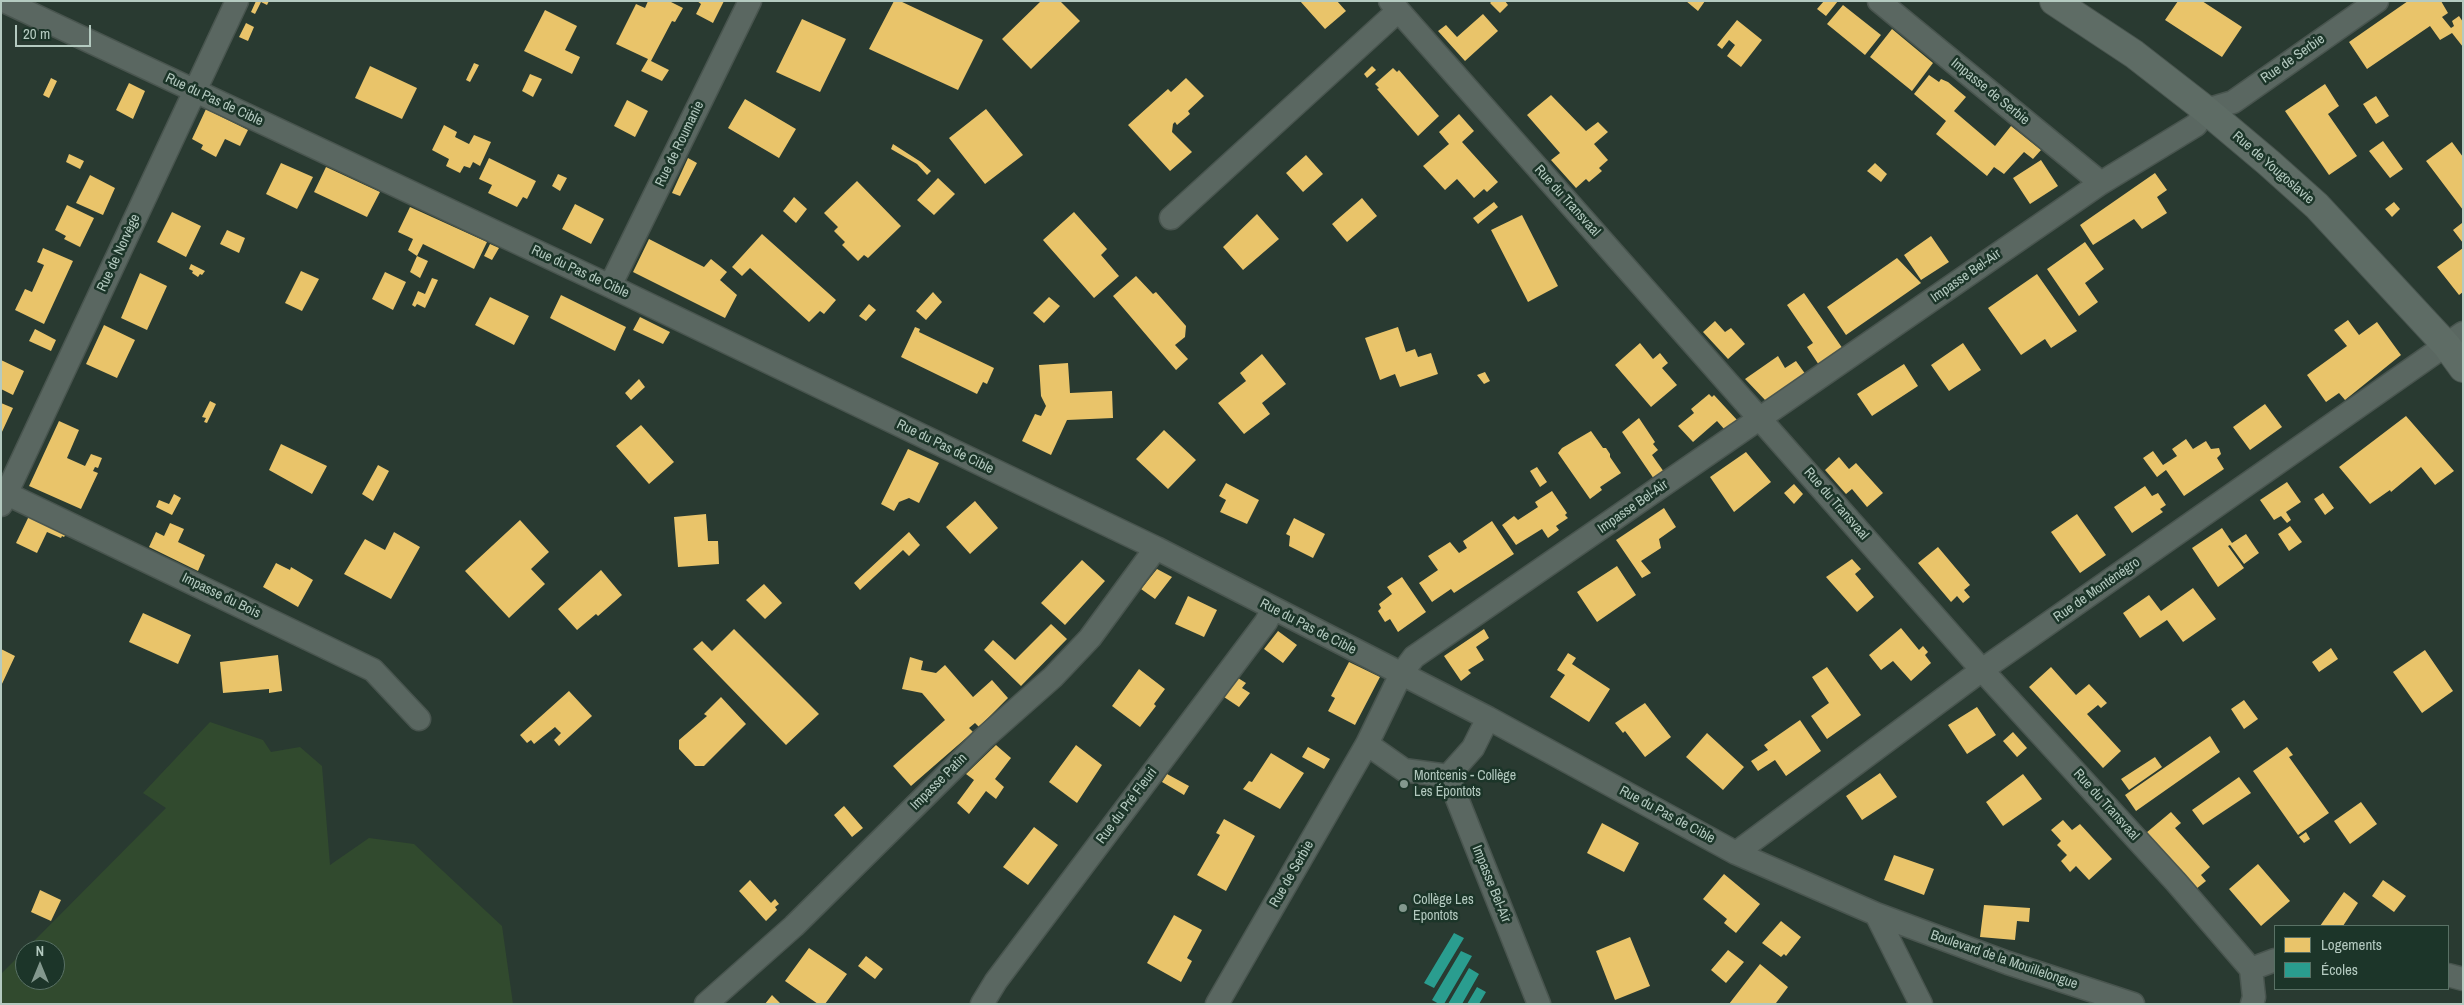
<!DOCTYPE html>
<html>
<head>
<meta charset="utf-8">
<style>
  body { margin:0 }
  #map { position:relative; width:2464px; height:1005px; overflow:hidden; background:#293a31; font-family:"Archivo Narrow",sans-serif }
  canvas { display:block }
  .frame { position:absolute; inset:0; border:2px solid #b4cac0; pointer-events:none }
  .legend { position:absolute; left:2274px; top:925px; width:175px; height:65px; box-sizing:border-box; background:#1c3529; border:1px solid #597165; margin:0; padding:6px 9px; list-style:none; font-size:15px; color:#b4cac0 }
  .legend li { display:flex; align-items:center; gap:10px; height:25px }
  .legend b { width:25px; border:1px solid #597165 }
  .north { position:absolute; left:15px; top:940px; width:50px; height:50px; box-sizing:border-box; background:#1c3529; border:1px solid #597165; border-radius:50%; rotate:0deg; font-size:14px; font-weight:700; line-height:20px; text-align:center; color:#b4cac0 }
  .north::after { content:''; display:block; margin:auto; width:18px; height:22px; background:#83988e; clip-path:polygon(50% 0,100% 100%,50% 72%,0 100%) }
  .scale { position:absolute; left:15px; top:25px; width:76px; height:22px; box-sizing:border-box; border:2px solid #b4cac0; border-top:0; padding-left:6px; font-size:15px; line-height:18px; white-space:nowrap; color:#b4cac0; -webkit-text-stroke:4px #1c3529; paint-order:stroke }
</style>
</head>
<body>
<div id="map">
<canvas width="2464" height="1005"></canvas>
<div class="frame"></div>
<ul class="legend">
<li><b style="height:14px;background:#e9c46a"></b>Logements</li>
<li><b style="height:14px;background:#2a9d8f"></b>Écoles</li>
</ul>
<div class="north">N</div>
<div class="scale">20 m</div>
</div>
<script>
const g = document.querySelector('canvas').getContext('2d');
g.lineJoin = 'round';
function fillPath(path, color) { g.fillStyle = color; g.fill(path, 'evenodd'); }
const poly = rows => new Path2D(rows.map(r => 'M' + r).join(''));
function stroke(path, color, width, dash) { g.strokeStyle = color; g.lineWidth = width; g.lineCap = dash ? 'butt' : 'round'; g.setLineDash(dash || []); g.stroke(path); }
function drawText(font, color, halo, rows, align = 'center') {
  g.font = font + ' "Archivo Narrow",sans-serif'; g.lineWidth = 5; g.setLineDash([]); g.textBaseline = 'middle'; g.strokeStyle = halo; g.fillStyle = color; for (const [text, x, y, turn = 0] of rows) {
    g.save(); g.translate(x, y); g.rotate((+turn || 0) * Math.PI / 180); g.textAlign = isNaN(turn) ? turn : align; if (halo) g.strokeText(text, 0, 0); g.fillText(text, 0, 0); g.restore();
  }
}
const green = poly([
  [210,722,263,740,271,752,300,747,322,766,330,865,369,838,414,844,502,926,513,1004,1,1004,1,974,25,950,25,980,55,980,55,950,25,950,166,808,143,793]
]);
const homes = poly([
  [256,1,269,1,267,5,261,2,255,14,251,12],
  [648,1,669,1,683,8,675,22,672,21,651,61,669,70,662,81,641,71,648,59,616,44,636,4,645,8],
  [697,1,724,1,713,23,696,14,701,4],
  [894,1,900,1,983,40,958,90,869,49],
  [1041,1,1060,1,1080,21,1031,69,1002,39],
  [1300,1,1337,1,1346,11,1325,29],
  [1492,1,1505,1,1508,5,1500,13,1490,3],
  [1686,1,1705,1,1698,11],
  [1824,1,1838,1,1826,16,1817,9],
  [2178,1,2202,1,2242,27,2222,57,2165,20],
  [2408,1,2441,1,2448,13,2442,17,2451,28,2454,26,2452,21,2459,16,2463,22,2463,47,2452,33,2440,40,2430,26,2367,69,2349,42],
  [1843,5,1881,35,1865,55,1827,24],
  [545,10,577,26,565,50,580,57,572,74,524,51],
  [1483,14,1498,31,1465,61,1438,31,1446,25,1457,37],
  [802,19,846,39,820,92,776,72],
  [1737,20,1762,40,1741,67,1727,56,1735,45,1729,40,1722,49,1717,45],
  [246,23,254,27,248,41,239,37],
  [1892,29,1933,63,1912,91,1870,57],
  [474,63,479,65,470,82,466,80],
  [370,66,417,88,402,119,355,98],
  [1372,66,1376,70,1367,78,1364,74],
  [1393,68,1397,72,1399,70,1439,116,1418,136,1377,89,1379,88,1375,84],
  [530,74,542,79,533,97,522,91],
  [1929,75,1939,82,1941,79,1948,82,1966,97,1954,111,1995,146,2011,126,2041,150,2033,159,2024,152,2004,174,1994,167,1987,176,1936,134,1946,121,1914,94],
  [51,78,57,81,49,98,43,95],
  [1186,78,1204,96,1188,111,1190,114,1177,125,1175,122,1173,124,1172,132,1192,152,1170,171,1128,125,1168,89,1171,92],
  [129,83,145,91,133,119,116,110],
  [2325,84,2339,106,2328,114,2357,156,2329,175,2285,111],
  [1551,95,1586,131,1598,122,1608,132,1594,144,1608,160,1599,168,1602,171,1589,182,1586,179,1576,188,1551,160,1560,153,1527,115],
  [2376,96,2389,116,2376,124,2363,104],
  [745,99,796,129,779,158,728,128],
  [627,100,648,111,635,137,614,126],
  [206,109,248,130,240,146,225,139,216,157,201,149,203,145,192,139],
  [986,109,1023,155,985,184,949,138],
  [1459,114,1474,131,1462,142,1498,182,1487,192,1484,189,1474,198,1457,179,1445,190,1423,166,1449,144,1439,132],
  [444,125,457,132,455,137,469,144,474,135,491,142,480,166,473,162,470,168,464,166,460,173,446,166,449,159,432,150],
  [2383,141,2403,169,2390,178,2369,151],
  [2452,142,2463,157,2463,210,2426,161],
  [893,144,921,162,931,171,927,175,917,164,891,149],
  [69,154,84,161,80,169,66,162],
  [1306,155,1323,174,1303,192,1286,173],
  [489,158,536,181,527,199,523,197,517,207,488,193,492,185,479,179],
  [688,158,697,163,680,196,672,193],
  [2041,160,2058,186,2030,204,2013,178],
  [281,163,313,177,297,209,266,194],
  [1875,163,1887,174,1881,182,1867,171],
  [326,167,380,192,367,217,314,192],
  [2155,173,2167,190,2157,197,2167,213,2142,229,2134,219,2093,245,2080,225],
  [558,174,567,178,560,191,552,186],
  [90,175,115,188,103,215,76,203],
  [938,178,955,194,934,215,917,200],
  [857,181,901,226,868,258,864,255,858,261,842,245,845,242,834,231,838,227,824,213],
  [794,197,807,209,796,223,783,211],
  [1362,198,1377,216,1347,242,1332,224],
  [1494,202,1498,207,1478,224,1473,218],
  [2394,202,2400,209,2392,217,2385,209],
  [575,204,604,219,591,244,562,229],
  [67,205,94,218,80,247,64,239,66,236,55,230],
  [410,207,487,242,474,269,423,244,417,256,408,250,413,239,398,232],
  [172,212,201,226,186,257,157,242],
  [1074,212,1107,249,1101,255,1119,276,1094,298,1043,240],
  [1257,214,1279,239,1243,270,1223,247],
  [1522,215,1558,286,1528,302,1491,230],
  [2462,223,2463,225,2463,243,2453,230],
  [227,230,245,238,239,253,220,244],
  [762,234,836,300,824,314,820,311,809,322,750,268,742,276,732,267],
  [1931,236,1949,262,1921,280,1904,255],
  [649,239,704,267,711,259,727,272,720,280,737,295,725,318,633,272],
  [2085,242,2104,269,2085,283,2098,302,2079,316,2047,269],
  [490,244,499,248,492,260,484,256],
  [43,248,73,261,44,324,15,310,25,289,32,292,44,265,37,262],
  [2463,248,2463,292,2459,295,2437,267],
  [417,256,428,261,420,278,410,272],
  [1897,258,1921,283,1846,335,1827,307],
  [191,264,205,271,202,275,200,274,198,277,192,273,193,271,189,269],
  [301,271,319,279,302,311,285,303],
  [385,272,406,282,393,310,372,299],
  [140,273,167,286,147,330,121,318],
  [2037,274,2077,331,2051,348,2045,339,2021,355,1988,308],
  [1136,276,1153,294,1156,292,1186,326,1185,337,1175,345,1188,359,1176,370,1113,296],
  [432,278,438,280,425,308,417,304,415,307,412,305,418,291,425,294],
  [933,292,942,302,926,320,916,311],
  [1804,293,1843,349,1819,365,1807,347,1813,343,1787,305],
  [561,295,626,327,615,351,550,318],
  [490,297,529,316,514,345,475,325],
  [1049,297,1060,306,1044,323,1033,313],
  [869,304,876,310,866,321,859,316],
  [640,317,670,332,663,344,633,330],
  [2348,320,2359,335,2377,322,2401,355,2345,400,2339,393,2326,402,2307,375,2347,346,2334,330],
  [1715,321,1725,332,1731,328,1745,344,1728,359,1703,332],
  [104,325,135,340,117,378,86,364],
  [915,327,920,329,919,332,994,368,987,384,983,382,977,394,901,357],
  [1398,327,1406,352,1415,349,1418,357,1431,353,1438,374,1400,387,1395,374,1380,380,1365,338],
  [35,329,56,340,51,351,29,341],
  [1640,343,1653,359,1660,353,1668,363,1662,368,1677,385,1651,407,1615,365],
  [1963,343,1981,370,1949,391,1931,365],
  [1262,354,1286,384,1262,403,1270,414,1244,434,1218,403,1246,381,1240,373],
  [1778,356,1785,368,1796,361,1806,375,1766,401,1745,379],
  [1,360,24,371,13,395,1,389],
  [1068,363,1070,393,1112,391,1113,418,1067,420,1051,455,1022,441,1035,414,1041,416,1046,406,1041,396,1039,365],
  [1904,364,1918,386,1872,416,1857,394],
  [1485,372,1490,381,1484,384,1477,375],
  [639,379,645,387,631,400,625,393],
  [1709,394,1712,397,1714,395,1738,421,1725,430,1717,421,1693,442,1678,426,1694,413,1691,409],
  [210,401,216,404,207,423,204,422,206,418,202,417],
  [1,403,13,408,1,434],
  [2265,404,2282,427,2250,450,2233,427],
  [2406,416,2454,471,2435,485,2421,467,2391,492,2390,490,2370,504,2339,467],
  [1639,418,1655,442,1653,444,1658,450,1652,455,1664,472,1654,479,1622,432],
  [59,421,79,430,67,458,85,466,91,454,102,458,98,468,95,467,93,471,98,473,81,509,29,486],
  [641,425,674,462,649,484,616,446],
  [1164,430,1196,460,1168,489,1136,459],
  [1591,431,1603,448,1606,448,1610,454,1610,457,1621,473,1600,487,1602,490,1590,499,1558,453,1562,448],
  [2186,439,2193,449,2206,441,2211,449,2219,448,2221,454,2217,458,2224,469,2184,496,2166,470,2157,477,2143,458,2153,451,2163,465,2177,456,2172,449],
  [281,444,327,466,312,494,269,470],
  [908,449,939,463,919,503,909,498,899,502,894,511,881,504],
  [1746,452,1771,482,1734,512,1710,477],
  [1839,457,1849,469,1856,463,1883,493,1867,507,1852,489,1846,494,1825,470],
  [378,465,389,471,373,501,362,494],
  [1537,467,1547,482,1540,487,1530,471],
  [2287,482,2301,502,2286,512,2291,520,2287,523,2281,516,2274,520,2260,500],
  [1226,483,1259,500,1247,524,1220,512,1226,500,1219,496],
  [1794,484,1803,494,1794,504,1784,493],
  [2145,486,2152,496,2158,493,2166,505,2160,509,2163,512,2132,533,2114,507],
  [1552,491,1567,513,1565,515,1568,518,1556,526,1559,530,1548,538,1542,529,1516,545,1502,525,1514,516,1518,520,1538,507,1535,502],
  [2323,493,2334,508,2325,515,2314,499],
  [174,494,181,498,172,515,156,507,159,500,169,504],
  [975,501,998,528,970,554,946,527],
  [1664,508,1676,527,1659,539,1661,548,1641,561,1651,573,1642,578,1616,540],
  [706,514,708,541,718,541,719,564,678,567,674,517],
  [2077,514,2106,555,2080,573,2051,532],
  [29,516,66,534,64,537,62,536,61,538,47,532,37,553,16,543],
  [1294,518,1325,534,1313,558,1289,546,1290,536,1286,534],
  [520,520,549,552,531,569,545,584,509,618,465,571],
  [1492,521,1514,554,1454,593,1451,589,1432,602,1419,583,1438,570,1428,556,1450,542,1459,553,1467,548,1463,541],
  [170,523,184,529,178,542,205,555,198,571,149,547,156,532,164,536],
  [2290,526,2302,542,2289,551,2278,534],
  [2222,528,2232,543,2246,534,2259,553,2244,564,2230,545,2228,546,2244,568,2218,587,2192,548],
  [394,532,420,547,391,599,344,574,365,539,385,550],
  [909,532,920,545,909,556,903,550,860,590,854,583],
  [1938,547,1970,585,1964,590,1970,597,1963,603,1957,596,1951,602,1918,563],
  [1852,559,1861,569,1855,574,1874,597,1857,612,1826,577],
  [1082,560,1105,581,1065,625,1041,603],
  [276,563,290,570,291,567,313,580,298,607,263,587],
  [1617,566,1636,595,1597,622,1577,592],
  [1157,569,1172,577,1155,599,1141,589],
  [601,570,622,595,598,616,596,614,577,630,558,609],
  [1402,577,1426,612,1398,632,1390,619,1385,622,1378,611,1381,608,1379,604,1392,594,1387,587],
  [764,584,782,603,765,619,746,600],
  [2193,588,2216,619,2183,642,2167,620,2140,638,2123,613,2149,595,2161,611],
  [1188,596,1217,610,1204,637,1175,624],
  [143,613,191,635,178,664,129,642],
  [1051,624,1067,639,1021,686,984,650,993,640,1015,660],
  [1901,628,1919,650,1923,646,1928,652,1925,655,1931,663,1911,681,1893,661,1881,670,1869,655],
  [734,629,819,714,786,745,693,649,702,641,712,651],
  [1484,629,1489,638,1476,647,1484,660,1468,670,1471,673,1461,681,1444,656],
  [1278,631,1297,645,1283,663,1264,649],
  [2331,648,2338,659,2319,672,2312,662],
  [1,649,15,656,1,686],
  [2425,650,2453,691,2422,713,2393,672],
  [1568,653,1576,658,1572,664,1610,689,1589,722,1550,697,1565,675,1557,670],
  [278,655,282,691,269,693,269,689,223,693,220,662],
  [910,657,923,661,921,670,936,673,945,665,973,697,992,680,1008,698,979,727,975,723,969,728,973,732,911,786,893,766,945,720,922,693,902,689],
  [1349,662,1380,677,1355,725,1328,711,1335,698,1331,696],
  [1827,667,1861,715,1827,739,1811,716,1829,703,1812,677],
  [2051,667,2076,695,2089,684,2107,703,2101,708,2098,705,2087,714,2121,751,2103,768,2029,687],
  [1139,669,1165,689,1154,704,1156,706,1140,727,1112,706],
  [1238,678,1246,683,1242,688,1250,693,1239,707,1224,697],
  [569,691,592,716,559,746,554,740,561,733,555,727,534,744,531,740,527,743,520,735],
  [721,697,746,724,704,766,695,766,679,749,679,740,707,716,704,714],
  [2244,700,2258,719,2244,729,2231,709],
  [1645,703,1671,737,1645,757,1625,731,1623,733,1615,723],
  [1977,707,1996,735,1967,754,1948,725],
  [1800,720,1821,751,1786,776,1775,760,1758,771,1751,761,1768,750,1764,745],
  [2013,732,2027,748,2017,757,2003,741],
  [1707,733,1744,767,1723,790,1686,757],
  [2210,736,2220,752,2136,811,2125,795],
  [996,745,1011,758,995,779,1004,787,996,799,986,791,969,814,957,803,974,780,966,774],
  [1076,745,1102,765,1077,803,1049,782],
  [1308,747,1330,759,1324,769,1302,757],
  [2287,747,2293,755,2289,757,2329,813,2298,835,2253,771],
  [1271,753,1304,773,1280,809,1243,789,1249,781,1252,782],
  [2155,757,2162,767,2129,790,2121,779],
  [1880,773,1897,797,1862,820,1846,796],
  [1167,774,1189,786,1184,795,1162,782],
  [2023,774,2042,799,2003,826,1986,802],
  [2239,777,2251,793,2203,825,2192,810],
  [2361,802,2377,824,2350,844,2334,821],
  [844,806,863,828,852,837,834,815],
  [2171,812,2181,823,2175,828,2210,867,2201,875,2206,881,2196,889,2146,833],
  [1224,819,1255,836,1226,891,1197,875,1220,835,1216,833],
  [2063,820,2072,830,2080,824,2112,859,2089,880,2076,866,2070,872,2061,861,2067,855,2057,845,2061,841,2051,830],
  [1602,823,1639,843,1624,872,1587,853],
  [1034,827,1058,845,1028,885,1003,867],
  [2306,832,2310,839,2304,843,2299,837],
  [1894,855,1934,869,1924,895,1884,880],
  [2258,864,2290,901,2261,926,2229,889],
  [1724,874,1760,904,1736,933,1724,923,1727,919,1703,899],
  [750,880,771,903,775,899,779,904,775,907,777,910,766,921,739,891],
  [2383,880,2406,896,2394,912,2372,896],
  [40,890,61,900,51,921,31,912],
  [2344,892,2358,903,2343,926,2320,926],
  [1984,905,2030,908,2029,922,2017,921,2015,940,1980,937],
  [1174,915,1202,930,1187,958,1192,961,1181,982,1147,963],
  [1781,921,1801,937,1786,956,1784,954,1781,957,1762,943],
  [1630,937,1650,986,1615,1000,1596,951],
  [809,948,847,974,825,1004,818,1004,785,981],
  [1728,950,1744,962,1726,983,1711,970],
  [866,956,883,969,875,979,858,966],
  [1760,964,1788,987,1776,1003,1729,1004],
  [772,995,781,1004,765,1004]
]);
const schools = poly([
  [1454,933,1464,938,1434,988,1424,983],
  [1461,951,1472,956,1444,1004,1439,1004,1432,1000],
  [1469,968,1479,974,1462,1004,1448,1004],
  [1477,987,1486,992,1479,1004,1467,1004]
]);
const minor = poly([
  [4,1,610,286,1156,548,1488,718,1736,853,1876,914,2008,963,2133,1004],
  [1390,1,1982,670,2176,882,2251,969,2254,997,2252,1004],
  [1879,1,2101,183],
  [1171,218,1398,11],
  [610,286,750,1],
  [1,491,373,670,419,719],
  [1,505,237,1],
  [1367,744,1404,770,1448,776],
  [1448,776,1539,1004],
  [1448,776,1473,748,1488,718],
  [1736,853,1982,670,2463,333],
  [1876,914,1921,1004],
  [2251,969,2275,960],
  [2448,975,2463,979],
  [706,1004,794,926,984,738,1053,677,1090,638,1156,548],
  [982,1004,996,981,1266,622,1273,608],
  [1217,1004,1367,744,1401,674,1414,657,2101,183,2196,125,2206,110,2233,102,2377,1]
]);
const secondary = poly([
  [2054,1,2134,54,2206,110,2269,163,2317,206,2447,346,2463,368]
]);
const markers = [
  [1404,784,5,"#83988e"],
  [1403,908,5,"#83988e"]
];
const streetNames = [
  ["Rue de Serbie",2293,59,-35],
  ["Impasse de Serbie",1990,92,39],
  ["Rue du Pas de Cible",214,100,25],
  ["Rue de Roumanie",680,144,-64],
  ["Rue de Yougoslavie",2273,168,41],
  ["Rue du Transvaal",1567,201,48],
  ["Rue de Norvège",119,253,-65],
  ["Rue du Pas de Cible",580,272,25],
  ["Impasse Bel-Air",1966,276,-35],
  ["Rue du Pas de Cible",945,447,26],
  ["Rue du Transvaal",1836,504,49],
  ["Impasse Bel-Air",1633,507,-35],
  ["Rue de Monténégro",2097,590,-35],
  ["Impasse du Bois",221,596,26],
  ["Rue du Pas de Cible",1308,627,27],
  ["Impasse Patin",939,782,-45],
  ["Rue du Transvaal",2106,805,48],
  ["Rue du Pré Fleuri",1127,806,-53],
  ["Rue du Pas de Cible",1667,815,28],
  ["Rue de Serbie",1292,874,-60],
  ["Impasse Bel-Air",1491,884,68],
  ["Boulevard de la Mouillelongue",2004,960,19]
];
const poiNames = [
  ["Montcenis - Collège",1414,776],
  ["Les Épontots",1414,792],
  ["Collège Les",1413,900],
  ["Epontots",1413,916]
];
fillPath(green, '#314a2e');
fillPath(homes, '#e9c46a');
fillPath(schools, '#2a9d8f');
stroke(minor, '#49554f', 25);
stroke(secondary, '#49554f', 30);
stroke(minor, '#5a6761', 22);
stroke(secondary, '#5e6c65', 28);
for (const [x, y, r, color] of markers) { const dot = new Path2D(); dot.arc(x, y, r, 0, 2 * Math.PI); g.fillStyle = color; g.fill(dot); stroke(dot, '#1c3529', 2); }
drawText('14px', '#b4cac0', '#1c3529', streetNames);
drawText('14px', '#b4cac0', '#1c3529', poiNames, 'left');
</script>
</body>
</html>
